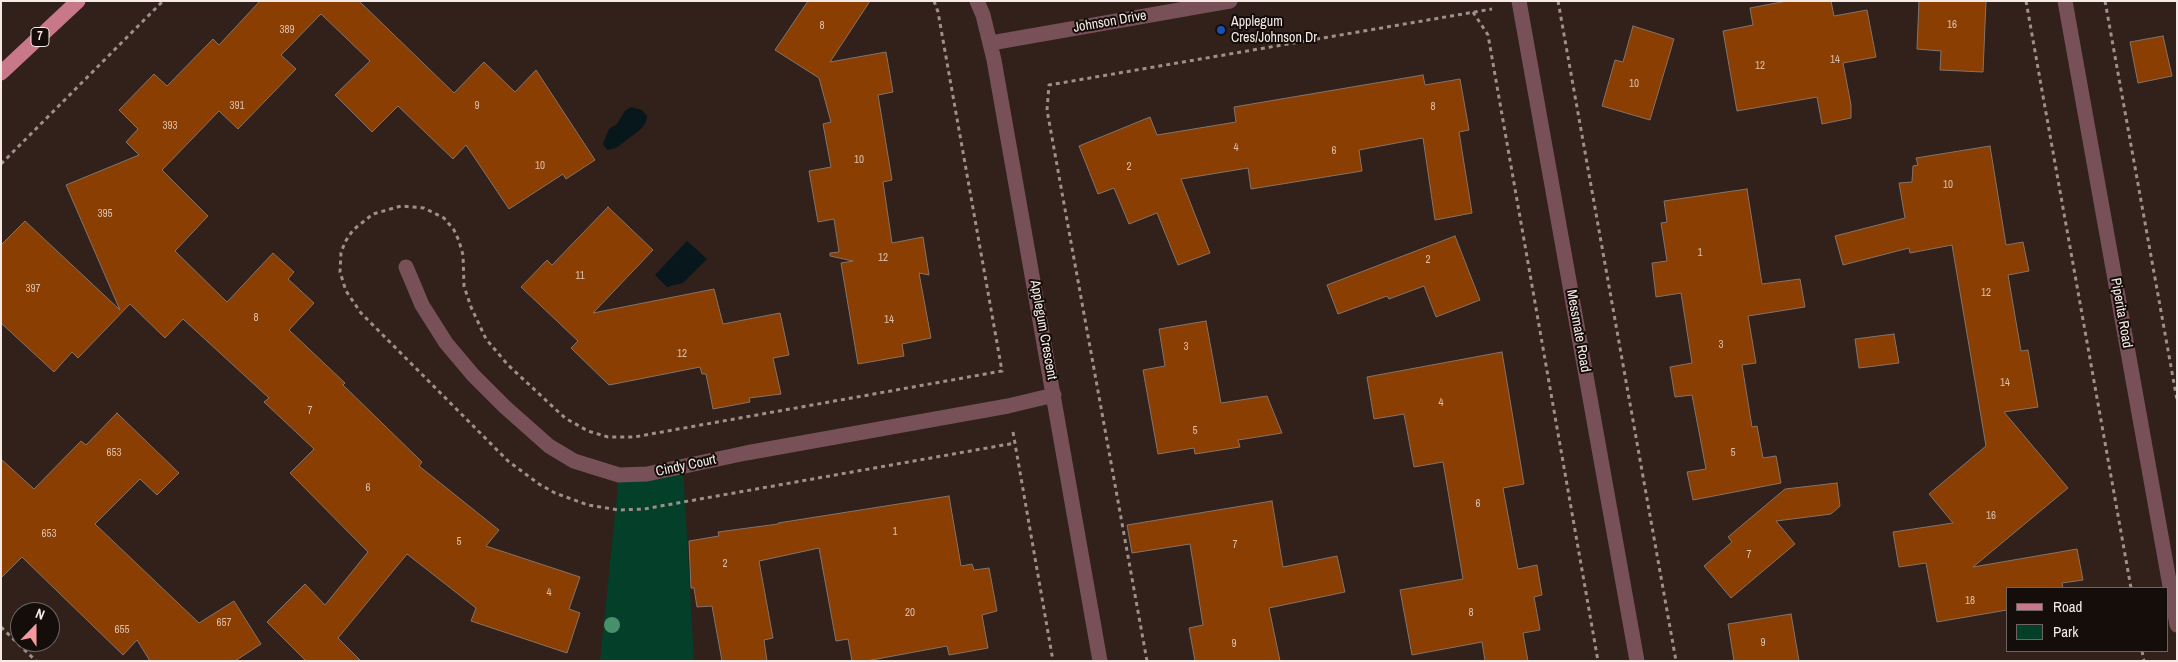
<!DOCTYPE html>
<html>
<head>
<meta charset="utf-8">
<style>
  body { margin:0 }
  #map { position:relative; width:2178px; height:662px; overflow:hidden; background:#31211a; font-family:"Archivo Narrow",sans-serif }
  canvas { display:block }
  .frame { position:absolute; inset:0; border:2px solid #f5eae5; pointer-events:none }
  .legend { position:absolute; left:2006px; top:587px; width:162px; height:65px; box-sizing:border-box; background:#140d0a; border:1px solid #6e6562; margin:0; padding:6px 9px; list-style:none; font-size:15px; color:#f5eae5 }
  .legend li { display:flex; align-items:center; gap:10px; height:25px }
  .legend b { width:25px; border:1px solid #6e6562 }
  .north { position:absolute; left:10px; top:602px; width:50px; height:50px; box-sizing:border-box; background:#140d0a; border:1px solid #6e6562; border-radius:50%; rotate:22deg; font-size:14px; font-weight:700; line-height:20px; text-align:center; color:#f5eae5 }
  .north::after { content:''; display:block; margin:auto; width:18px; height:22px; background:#f59b9e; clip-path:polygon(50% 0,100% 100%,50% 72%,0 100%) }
</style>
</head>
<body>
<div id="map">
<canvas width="2178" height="662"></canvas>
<div class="frame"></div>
<ul class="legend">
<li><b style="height:6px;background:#c9788a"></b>Road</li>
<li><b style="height:14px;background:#033f29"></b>Park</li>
</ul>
<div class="north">N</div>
</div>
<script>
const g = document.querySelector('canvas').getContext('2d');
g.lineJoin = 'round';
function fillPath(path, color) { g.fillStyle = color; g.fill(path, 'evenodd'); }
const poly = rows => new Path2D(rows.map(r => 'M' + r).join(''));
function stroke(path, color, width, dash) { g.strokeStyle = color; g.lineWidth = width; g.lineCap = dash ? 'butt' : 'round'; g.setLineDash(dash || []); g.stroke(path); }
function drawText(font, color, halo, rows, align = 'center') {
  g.font = font + ' "Archivo Narrow",sans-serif'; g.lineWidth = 4; g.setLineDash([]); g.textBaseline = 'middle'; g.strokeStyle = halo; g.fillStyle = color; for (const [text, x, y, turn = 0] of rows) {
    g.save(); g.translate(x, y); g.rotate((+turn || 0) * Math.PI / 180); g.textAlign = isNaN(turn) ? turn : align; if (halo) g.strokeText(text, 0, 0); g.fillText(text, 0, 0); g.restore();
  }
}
const green = poly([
  [683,466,694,661,600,661,619,475]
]);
const water = poly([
  [631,107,642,110,647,116,646,122,641,129,616,148,607,150,603,144,609,129,617,124,625,111],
  [687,241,707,259,683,283,667,287,655,275]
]);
const building = poly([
  [260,1,359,1,454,93,484,62,515,92,536,70,595,160,566,179,563,174,509,209,466,145,453,159,398,106,372,132,335,95,370,61,321,14,281,55,296,69,238,129,219,111,162,170,208,216,175,251,227,302,273,253,294,272,288,279,314,303,289,330,345,383,343,385,422,462,419,466,499,530,486,546,580,577,569,609,580,613,567,653,471,621,476,608,407,554,338,638,361,661,306,661,267,622,305,584,325,605,368,552,290,473,314,449,264,402,269,398,183,319,165,338,130,304,78,358,72,352,54,372,1,323,1,245,25,221,120,310,66,185,139,155,126,142,138,129,119,110,154,74,167,86,213,39,219,45,260,1],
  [808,1,870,1,830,62,886,52,893,92,878,95,892,180,883,182,892,243,923,237,929,275,919,273,931,338,902,344,904,356,858,364,841,263,853,261,830,256,830,253,839,252,834,219,818,222,809,171,831,167,823,124,831,122,819,78,775,50,808,1],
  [1787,1,1831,1,1834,16,1867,10,1876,57,1843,63,1851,105,1851,118,1822,124,1817,97,1737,111,1723,31,1753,25,1750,8,1787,1],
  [1919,1,1986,1,1983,72,1940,70,1941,51,1917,49,1919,1],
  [1633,26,1674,39,1650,120,1602,106,1615,60,1623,62,1633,26],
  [2163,36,2172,76,2138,83,2130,42,2163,36],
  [1423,75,1425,85,1460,79,1469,130,1459,132,1472,213,1435,220,1423,138,1359,150,1362,171,1251,189,1248,168,1181,179,1210,253,1178,265,1157,213,1129,224,1114,188,1098,194,1079,146,1150,117,1157,135,1236,122,1234,107,1423,75],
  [1990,146,2006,245,2023,242,2029,271,2008,275,2021,351,2028,350,2038,407,2004,412,2068,488,1973,567,2077,549,2083,580,2062,583,2063,588,2007,588,2007,610,1937,622,1926,563,1899,567,1893,532,1953,523,1929,494,1986,446,1952,245,1910,253,1909,248,1843,265,1835,236,1905,218,1899,183,1912,182,1913,166,1918,165,1916,158,1990,146],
  [1747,189,1762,284,1800,279,1805,307,1748,316,1756,363,1742,365,1752,427,1757,426,1763,458,1776,456,1781,483,1693,500,1687,472,1706,469,1692,395,1675,397,1670,367,1692,363,1681,293,1656,297,1652,263,1667,261,1661,223,1667,222,1664,201,1747,189],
  [608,207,653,250,593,313,714,289,723,324,780,313,789,355,773,358,781,394,749,398,750,402,713,409,706,374,702,374,700,367,609,385,571,348,578,341,521,287,547,260,552,265,608,207],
  [1455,236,1480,300,1436,317,1424,286,1389,299,1387,296,1338,314,1327,285,1455,236],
  [1206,321,1221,403,1267,396,1282,433,1238,440,1240,447,1195,454,1194,448,1158,454,1143,370,1165,366,1159,329,1206,321],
  [1894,334,1899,363,1859,368,1855,339,1894,334],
  [1502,352,1524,484,1503,488,1518,569,1537,565,1542,595,1534,597,1540,630,1523,633,1528,661,1485,661,1482,642,1412,655,1400,590,1463,579,1443,462,1414,467,1404,414,1374,419,1367,377,1502,352],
  [117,413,179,473,157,495,140,479,95,524,199,623,234,601,261,644,235,661,150,661,137,640,123,655,22,557,1,578,1,459,34,489,81,441,86,445,117,413],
  [1837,483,1840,506,1831,514,1776,521,1795,544,1731,598,1704,566,1732,542,1728,537,1785,489,1837,483],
  [949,496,961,566,972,564,974,570,989,568,997,611,982,615,988,648,949,655,947,646,866,661,852,661,848,639,836,641,819,548,759,561,773,638,764,640,767,661,722,661,712,606,697,607,694,588,691,588,689,541,719,536,718,532,778,524,778,523,949,496],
  [1272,501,1283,567,1337,556,1345,592,1269,608,1280,661,1195,661,1189,628,1203,625,1190,544,1132,553,1127,525,1272,501],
  [1791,614,1799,661,1734,661,1728,624,1791,614]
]);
const path = poly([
  [934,1,938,12,1002,371,634,437,608,437,588,431,565,418,508,365,486,339,471,307,464,286,463,255,459,241,454,230,444,218,424,208,401,206,373,214,353,230,345,242,341,253,340,272,346,291,361,313,508,461,539,484,555,493,588,505,619,510,644,509,1015,443],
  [1558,1,1676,661],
  [2026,1,2131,588],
  [2105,1,2177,400],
  [1473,12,1488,35,1598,661],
  [1,164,163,1],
  [1013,432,1053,661],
  [1,627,36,661],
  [2142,651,2144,661],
  [1147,661,1047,110,1049,85,1492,9]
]);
const street = poly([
  [977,1,983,15,994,60,1100,661],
  [1519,1,1637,661],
  [2065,1,2177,625],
  [991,43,1230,1],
  [406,267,422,305,446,343,473,375,505,407,549,446,574,461,619,475,647,474,746,453,1008,406,1054,395]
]);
const primary = poly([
  [1,73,78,1]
]);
const trees = [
  [612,625]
];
const markers = [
  [1221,30,5,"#1a4fb4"]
];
const numberNames = [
  ["16",1952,25],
  ["8",822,26],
  ["389",287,30],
  ["14",1835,60],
  ["12",1760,66],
  ["10",1634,84],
  ["391",237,106],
  ["9",477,106],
  ["8",1433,107],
  ["393",170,126],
  ["4",1236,148],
  ["6",1334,151],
  ["10",859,160],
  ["10",540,166],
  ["2",1129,167],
  ["10",1948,185],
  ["395",105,214],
  ["1",1700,253],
  ["12",883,258],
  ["2",1428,260],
  ["11",580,276],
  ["397",33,289],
  ["12",1986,293],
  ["8",256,318],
  ["14",889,320],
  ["3",1721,345],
  ["3",1186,347],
  ["12",682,354],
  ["14",2005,383],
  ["4",1441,403],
  ["7",310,411],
  ["5",1195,431],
  ["653",114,453],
  ["5",1733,453],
  ["6",368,488],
  ["6",1478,504],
  ["16",1991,516],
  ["1",895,532],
  ["653",49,534],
  ["5",459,542],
  ["7",1235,545],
  ["7",1749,555],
  ["2",725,564],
  ["4",549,593],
  ["18",1970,601],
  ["20",910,613],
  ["8",1471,613],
  ["657",224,623],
  ["655",122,630],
  ["9",1763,643],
  ["9",1234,644]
];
const shields = [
  [40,37,18]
];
const shieldNames = [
  ["7",40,37]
];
const streetNames = [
  ["Johnson Drive",1110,22,-10],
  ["Piperita Road",2121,313,80],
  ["Applegum Crescent",1043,330,80],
  ["Messmate Road",1578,331,80],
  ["Cindy Court",686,466,-12]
];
const poiNames = [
  ["Applegum",1231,22],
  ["Cres/Johnson Dr",1231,38]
];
fillPath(green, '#033f29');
fillPath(water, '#07171c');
fillPath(building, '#8a3e02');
stroke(building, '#857369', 1);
stroke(path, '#9d8f8a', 3, [4, 4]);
stroke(street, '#785058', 15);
stroke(primary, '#c9788a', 15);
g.fillStyle = '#48906b';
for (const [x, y] of trees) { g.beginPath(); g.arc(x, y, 8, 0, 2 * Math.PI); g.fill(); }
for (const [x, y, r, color] of markers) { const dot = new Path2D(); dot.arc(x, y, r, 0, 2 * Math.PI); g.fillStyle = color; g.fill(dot); stroke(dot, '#140d0a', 2); }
drawText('11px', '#dabfac', null, numberNames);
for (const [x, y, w] of shields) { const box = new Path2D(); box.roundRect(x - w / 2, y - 9.5, w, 19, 4); g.fillStyle = '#140d0a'; g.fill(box); stroke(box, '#f5eae5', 1); }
drawText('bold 12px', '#f5eae5', null, shieldNames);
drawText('14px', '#f5eae5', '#140d0a', streetNames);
drawText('14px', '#f5eae5', '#140d0a', poiNames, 'left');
</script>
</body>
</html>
